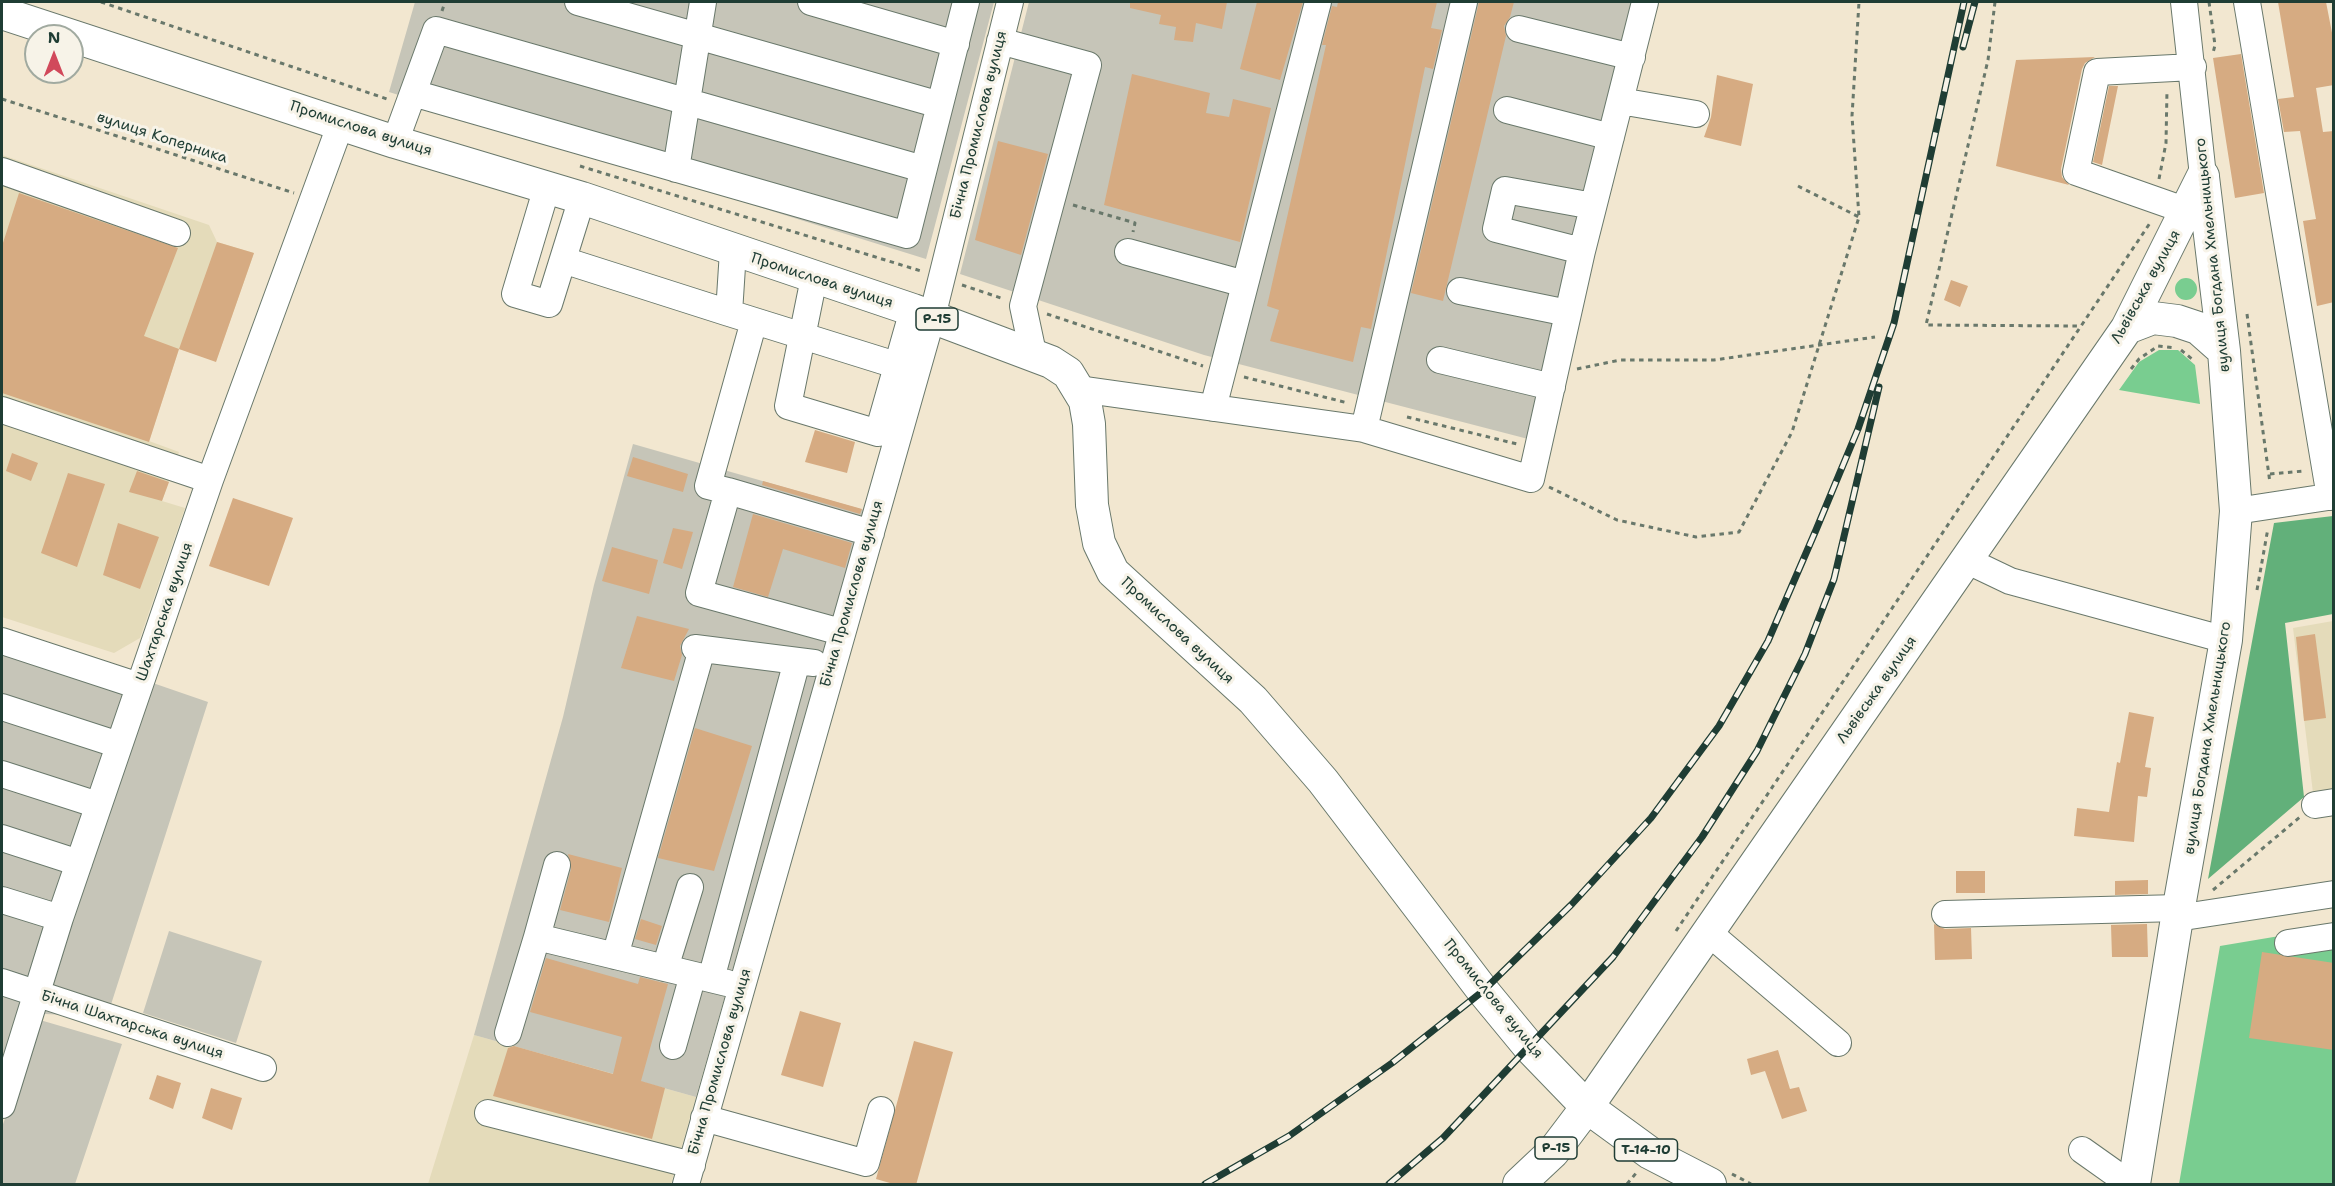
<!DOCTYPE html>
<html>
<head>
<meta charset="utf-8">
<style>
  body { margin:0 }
  #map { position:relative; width:2335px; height:1186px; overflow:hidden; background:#f2e7d0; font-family:"Shantell Sans",sans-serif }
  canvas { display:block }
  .frame { position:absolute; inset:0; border:3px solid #1f3d34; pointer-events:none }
  .north { position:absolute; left:24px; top:24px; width:60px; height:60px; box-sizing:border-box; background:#f7f3e8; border:2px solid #a1aaa0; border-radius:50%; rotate:0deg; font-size:16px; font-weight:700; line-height:24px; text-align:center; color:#1f3d34 }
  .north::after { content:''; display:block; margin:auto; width:21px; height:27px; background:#d1495b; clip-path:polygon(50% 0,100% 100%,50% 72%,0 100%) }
</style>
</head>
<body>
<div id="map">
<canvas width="2335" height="1186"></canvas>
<div class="frame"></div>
<div class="north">N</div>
</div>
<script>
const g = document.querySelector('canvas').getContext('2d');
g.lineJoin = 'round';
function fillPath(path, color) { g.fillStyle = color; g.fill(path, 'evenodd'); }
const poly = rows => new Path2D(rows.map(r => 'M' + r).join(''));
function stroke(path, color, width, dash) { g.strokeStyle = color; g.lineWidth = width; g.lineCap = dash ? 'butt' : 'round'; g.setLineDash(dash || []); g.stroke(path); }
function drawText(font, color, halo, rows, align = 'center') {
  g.font = font + ' "Shantell Sans",sans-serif'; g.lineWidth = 6; g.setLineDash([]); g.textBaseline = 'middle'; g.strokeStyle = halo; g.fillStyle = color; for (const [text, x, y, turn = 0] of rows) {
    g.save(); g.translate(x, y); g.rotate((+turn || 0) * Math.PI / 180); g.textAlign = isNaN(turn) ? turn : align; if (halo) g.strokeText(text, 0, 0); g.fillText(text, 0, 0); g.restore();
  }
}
const built = poly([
  [2,155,209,225,217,242,254,253,216,361,179,349,149,441,179,452,162,501,185,508,140,638,114,653,2,617],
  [2333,621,2333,790,2313,793,2293,628],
  [474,1035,696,1097,671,1184,428,1184]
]);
const industrial = poly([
  [415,2,994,2,926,259,389,92],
  [1029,2,1637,2,1532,440,1204,355,960,274],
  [633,444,864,510,696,1097,474,1035,563,717,594,585],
  [2,631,208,702,107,1017,25,1013,2,1091],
  [169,931,262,961,236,1043,143,1013],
  [40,1020,122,1044,75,1184,2,1184,2,1127]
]);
const green = poly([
  '2175 289a11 11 0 1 1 22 0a11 11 0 1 1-22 0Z',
  [2159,350,2178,350,2195,365,2200,404,2119,390,2139,362],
  [2333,927,2333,1184,2179,1184,2220,946]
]);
const forest = poly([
  [2333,516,2333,614,2285,623,2304,797,2208,879,2274,523]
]);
const building = poly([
  [1130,2,1227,2,1222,29,1196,23,1193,42,1174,40,1176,27,1159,24,1161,15,1130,8],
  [1257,2,1303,2,1280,80,1240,69],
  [1338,2,1437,2,1431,28,1442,30,1433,69,1425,67,1371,329,1361,327,1353,362,1270,341,1279,310,1267,306,1326,45,1322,45,1332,6,1337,7],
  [1479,2,1514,2,1510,17,1504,26,1506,36,1443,301,1411,293],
  [2278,2,2326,2,2334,43,2334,85,2316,88,2323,132,2334,131,2334,302,2317,306,2303,221,2316,219,2300,131,2284,132,2278,99,2294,97],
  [2241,54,2264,193,2235,198,2213,58],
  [2095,57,2085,63,2082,69,2061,169,2062,177,2069,185,1996,166,2016,60],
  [1132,74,1210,93,1206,113,1229,117,1233,99,1271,108,1240,242,1104,205],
  [1717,75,1753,84,1741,146,1704,137,1711,117],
  [2109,86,2118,86,2102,165,2093,162],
  [998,141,1048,154,1021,255,975,240],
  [19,193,178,248,144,336,179,349,149,442,2,393,2,246],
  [217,242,254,253,216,362,179,349],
  [1951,280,1968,286,1960,307,1944,300],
  [815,430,855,442,847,473,805,462],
  [12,453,38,463,31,481,6,471],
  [633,457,688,474,683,492,627,476],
  [137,471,169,482,162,501,129,492],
  [68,473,105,484,77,567,41,553],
  [763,481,862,509,860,514,762,485],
  [233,498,293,518,269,586,209,566],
  [753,514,852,543,845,568,783,549,768,597,733,587],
  [118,523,159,537,140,589,103,575],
  [673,528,693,532,682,569,663,563],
  [612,547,658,560,649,594,602,581],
  [637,616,689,629,680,646,682,655,674,681,621,668],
  [2315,634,2326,718,2304,721,2296,637],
  [2129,712,2154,717,2145,767,2151,768,2147,797,2138,796,2134,842,2074,836,2077,808,2109,812,2117,762,2120,763],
  [695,728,752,746,714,871,658,858],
  [568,854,622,868,609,922,560,910,571,869],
  [1956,871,1985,871,1985,893,1956,893],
  [2148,880,2148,894,2115,895,2115,881],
  [641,919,662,926,656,945,635,939],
  [1934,924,1945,929,1971,928,1972,959,1935,960],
  [2147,924,2148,957,2112,957,2111,925],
  [2262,952,2334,963,2334,1050,2249,1038],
  [546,958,638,984,640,977,668,984,641,1081,665,1088,652,1139,493,1096,508,1048,514,1046,613,1074,622,1037,530,1012],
  [800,1011,841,1023,823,1087,781,1075],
  [914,1041,953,1052,916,1185,897,1185,876,1179],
  [1778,1050,1790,1089,1799,1087,1807,1111,1782,1119,1765,1071,1751,1075,1747,1059],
  [157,1075,181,1083,173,1109,149,1099],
  [211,1088,242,1098,232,1130,202,1118]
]);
const path = poly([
  [101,2,387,99],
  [1995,2,1988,60,1926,325,2081,326],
  [2209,2,2215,45,2213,53],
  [442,11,445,2],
  [2,99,294,193],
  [580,166,921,271],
  [2159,179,2166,143,2167,90],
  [1798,186,1859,217],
  [1073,205,1135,223,1133,232],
  [962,285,1004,299],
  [1047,314,1203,366],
  [2247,314,2270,483],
  [2181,350,2192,359],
  [1577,369,1620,360,1714,360,1875,337],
  [2131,369,2139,359,2158,346,2175,348],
  [1244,377,1348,403],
  [1407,417,1517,444],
  [2270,474,2304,471],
  [1549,487,1617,520,1696,537,1739,532,1792,432,1859,217,1852,116,1859,2],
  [2257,590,2268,528],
  [2213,890,2300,817],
  [1676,931,2150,223],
  [1732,1174,1751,1184],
  [1627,1184,1637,1172]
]);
const minor = poly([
  [578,2,940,105],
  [811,2,956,44],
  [2184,2,2203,176],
  [2247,2,2330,497],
  [1519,29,1632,57],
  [1000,41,1088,65,1023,306,1033,353],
  [413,93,907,235,966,2],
  [1620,101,1696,114],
  [1507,110,1611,137],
  [395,142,436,30,923,169],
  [676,169,703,2],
  [2,171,177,233],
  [547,187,515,294,549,304,582,198],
  [2187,211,2076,172,2097,72,2193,67],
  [733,251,729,313,899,366],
  [1582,251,1496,229,1505,190,1593,206],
  [1128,252,1245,284],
  [563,260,729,313],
  [814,278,788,406,878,433,913,310],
  [1460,291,1568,313],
  [1440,360,1552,387],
  [1079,389,1364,429,1531,479,1582,251,1645,2],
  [1213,408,1318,2],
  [2,410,210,480],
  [1364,429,1464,2],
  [728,491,708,486,754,321],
  [2236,511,2334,496],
  [1966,560,2010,581,2226,640],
  [841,632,699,593,728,491,871,533],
  [2,641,139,686],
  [695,648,814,663],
  [2,707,119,745],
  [2,774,98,805],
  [2315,805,2334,802],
  [2,838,79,863],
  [2,900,60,918],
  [1945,914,2179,908],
  [2177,918,2334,894],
  [1709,933,1838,1043],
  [537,937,557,865],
  [2288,943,2334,936],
  [615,956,702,649],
  [665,968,690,887],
  [711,979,797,661],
  [2,982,263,1068],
  [508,1033,537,937,727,983],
  [673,1046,693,975],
  [2,1105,60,918,210,480,341,123],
  [488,1113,692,1165],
  [704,1118,866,1163,881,1110],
  [2082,1150,2130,1184],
  [686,1184,932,317,1010,2]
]);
const major = poly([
  [2,13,395,142,582,198,913,310,1051,362,1068,373,1085,401,1089,424,1092,505,1099,543,1113,572,1253,700,1323,781,1483,991,1530,1048,1587,1107,1650,1153,1710,1184],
  [2127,328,2153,318,2177,321,2198,328,2224,351],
  [1519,1184,1553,1152,1587,1107,2127,328,2203,176],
  [2134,1184,2177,918,2226,640,2236,511,2224,351,2203,177]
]);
const rail = poly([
  [1963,47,1975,2],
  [1205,1184,1289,1136,1392,1063,1483,991,1572,904,1651,818,1719,726,1768,641,1816,530,1858,429,1894,323,1964,2],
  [1389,1184,1443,1138,1613,957,1702,837,1757,751,1805,654,1834,579,1879,387]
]);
const shields = [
  [937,319,42],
  [1556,1148,42],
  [1646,1150,63]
];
const shieldNames = [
  ["Р-15",937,319],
  ["Р-15",1556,1148],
  ["Т-14-10",1646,1150]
];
const streetNames = [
  ["Бічна Промислова вулиця",979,125,-76],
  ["Промислова вулиця",361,129,18],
  ["вулиця Коперника",162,138,18],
  ["вулиця Богдана Хмельницького",2213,255,-96],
  ["Промислова вулиця",822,281,18],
  ["Львівська вулиця",2146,287,-61],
  ["Бічна Промислова вулиця",852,594,-74],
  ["Шахтарська вулиця",165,612,-71],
  ["Промислова вулиця",1177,631,43],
  ["Львівська вулиця",1877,690,-55],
  ["вулиця Богдана Хмельницького",2208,738,-81],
  ["Промислова вулиця",1493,999,51],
  ["Бічна Шахтарська вулиця",132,1025,18],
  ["Бічна Промислова вулиця",720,1062,-74]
];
fillPath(built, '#e4dbba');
fillPath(industrial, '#c6c5b8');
fillPath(green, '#79cd90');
fillPath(forest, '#62b07a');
fillPath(building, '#d6ab82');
stroke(minor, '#69786b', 28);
stroke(major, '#69786b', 34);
stroke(path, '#69786b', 3, [4.5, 4.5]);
stroke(minor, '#fff', 26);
stroke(major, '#fff', 32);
stroke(rail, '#1f3d34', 7);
stroke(rail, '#f7f3e8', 4.5, [14]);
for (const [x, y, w] of shields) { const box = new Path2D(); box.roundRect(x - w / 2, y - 11, w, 22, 4.5); g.fillStyle = '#f7f3e8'; g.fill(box); stroke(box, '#1f3d34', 1.5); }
drawText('bold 14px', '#1f3d34', null, shieldNames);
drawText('15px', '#1f3d34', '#f7f3e8', streetNames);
</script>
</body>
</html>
